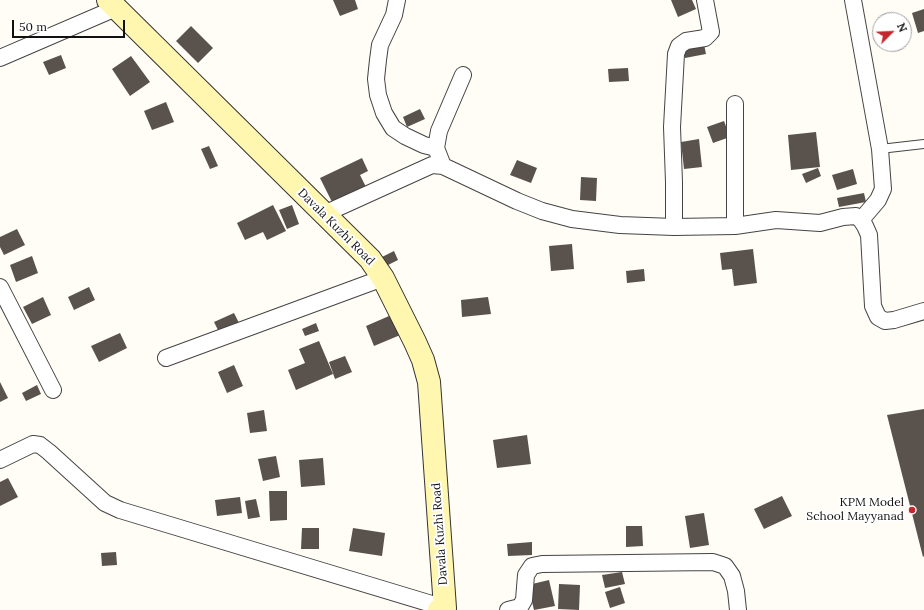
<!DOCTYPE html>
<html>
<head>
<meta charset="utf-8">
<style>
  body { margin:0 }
  #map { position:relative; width:924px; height:610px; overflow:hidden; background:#fffdf5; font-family:Lora,serif }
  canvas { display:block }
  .north { position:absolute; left:872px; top:12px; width:40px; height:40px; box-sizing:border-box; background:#fff; border:1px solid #a0a0a0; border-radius:50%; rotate:66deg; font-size:11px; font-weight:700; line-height:16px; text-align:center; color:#111 }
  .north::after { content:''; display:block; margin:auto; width:14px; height:18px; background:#c4262e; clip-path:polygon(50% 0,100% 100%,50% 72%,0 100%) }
  .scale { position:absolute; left:12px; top:20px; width:113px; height:18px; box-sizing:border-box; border:2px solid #111; border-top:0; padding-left:5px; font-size:12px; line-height:14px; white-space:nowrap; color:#111; -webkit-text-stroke:3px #fff; paint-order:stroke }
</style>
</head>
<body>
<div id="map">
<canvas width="924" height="610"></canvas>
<div class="north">N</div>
<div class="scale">50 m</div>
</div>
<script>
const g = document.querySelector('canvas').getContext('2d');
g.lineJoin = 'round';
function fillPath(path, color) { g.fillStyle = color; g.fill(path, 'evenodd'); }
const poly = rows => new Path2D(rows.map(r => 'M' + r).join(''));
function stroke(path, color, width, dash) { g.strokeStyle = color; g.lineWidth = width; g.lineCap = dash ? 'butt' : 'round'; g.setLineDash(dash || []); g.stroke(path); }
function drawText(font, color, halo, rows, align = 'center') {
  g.font = font + ' Lora,serif'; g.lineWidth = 4; g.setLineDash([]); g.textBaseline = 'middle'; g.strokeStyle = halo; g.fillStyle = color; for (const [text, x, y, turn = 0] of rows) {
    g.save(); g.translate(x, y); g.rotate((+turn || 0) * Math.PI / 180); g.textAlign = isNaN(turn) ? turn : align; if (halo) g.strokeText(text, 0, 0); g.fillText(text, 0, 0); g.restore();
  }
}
const building = poly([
  [333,0,355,0,358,9,340,16],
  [671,0,692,0,696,9,678,17],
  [924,9,924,31,918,33,912,13],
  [191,26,213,48,198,63,176,41],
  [703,39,706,54,685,58,682,43],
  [61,55,66,68,49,75,43,62],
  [131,56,150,82,130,96,112,69],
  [628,68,629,81,609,82,608,69],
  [166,102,174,122,152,130,144,111],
  [420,109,425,119,407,127,403,117],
  [724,121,730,137,713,143,707,127],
  [816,132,820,167,791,170,788,135],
  [699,139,702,167,684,169,681,142],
  [209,146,218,166,210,169,201,149],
  [362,158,368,171,360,175,368,191,335,208,320,178],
  [517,160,537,168,531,183,510,175],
  [818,168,821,176,806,183,802,174],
  [853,169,857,184,837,190,832,175],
  [581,177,597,178,596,201,580,200],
  [864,193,866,202,839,207,837,198],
  [273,205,286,231,267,240,263,232,245,240,237,223],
  [292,205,299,224,287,229,279,210],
  [17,229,25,245,4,255,0,247,0,237],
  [572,244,574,269,551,271,549,246],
  [753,249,757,283,734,286,732,269,722,270,720,253],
  [394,251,398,260,384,267,380,258],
  [32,256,38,273,16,282,10,265],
  [644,269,645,281,627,283,626,271],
  [89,287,95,300,74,310,68,297],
  [43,297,51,315,32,324,23,307],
  [488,297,491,314,462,317,461,300],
  [234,313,242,329,222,338,214,322],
  [396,313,405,333,374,346,366,326],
  [316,323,319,331,305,336,302,329],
  [120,333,127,348,99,362,91,346],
  [319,341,333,374,296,390,288,370,305,363,299,349],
  [345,356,352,372,335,379,329,362],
  [234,365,243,386,227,393,218,372],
  [0,382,8,398,0,402],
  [37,385,41,394,26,401,22,393],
  [924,409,924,556,923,557,887,415],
  [264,410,267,431,250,433,247,413],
  [527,435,531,464,497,468,493,440],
  [276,456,280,477,263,481,258,459],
  [323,458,325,485,301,487,299,460],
  [8,478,18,497,0,506,0,482],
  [269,491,287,491,287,520,270,521],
  [782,496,792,516,764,529,754,509],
  [240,497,242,513,217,516,215,500],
  [256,499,260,517,248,519,245,501],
  [704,513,709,545,690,548,685,516],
  [626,526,642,526,643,546,626,547],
  [302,528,319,528,319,549,301,549],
  [353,528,385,533,382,556,349,551],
  [532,542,532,555,508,556,507,544],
  [116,552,117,565,102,566,101,553],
  [622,572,625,584,605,588,602,575],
  [549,580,555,606,534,610,528,585],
  [559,584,580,585,579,610,558,609],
  [620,587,625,603,610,608,605,592]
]);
const lane = poly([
  [880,149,924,144]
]);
const street = poly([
  [397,0,394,15,380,45,378,60,376,79,378,95,384,113,393,128,405,136,424,145,436,148,443,166],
  [853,0,880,149,883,189,878,200,861,220],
  [0,58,116,8],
  [436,148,439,131,463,75],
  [324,214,432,165,443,166,517,201,542,211,572,219,620,225,674,227,735,226,776,220,820,223,843,217,856,216,861,220,865,226,869,235,873,306,878,317,885,321,894,320,924,311],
  [735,226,735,104],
  [674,227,674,182,672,127,676,54,679,46,686,41,705,38,711,32,705,0],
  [0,287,53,390],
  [166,358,383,278],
  [0,460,33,444,40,445,49,452,105,503,120,510,445,608],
  [508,610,520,607,524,600,526,575,532,566,542,564,713,562,725,566,732,576,736,591,738,610]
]);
const secondary = poly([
  [108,0,370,259,383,278,415,342,423,360,429,382,445,608,439,610]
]);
const markers = [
  [912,510,4,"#c4262e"]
];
const streetNames = [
  ["Davala Kuzhi Road",336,227,45],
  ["Davala Kuzhi Road",440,534,-94]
];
const poiNames = [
  ["KPM Model",904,503],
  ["School Mayyanad",904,517]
];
fillPath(building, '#5a524d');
stroke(lane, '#444', 10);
stroke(street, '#444', 18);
stroke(secondary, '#333', 24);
stroke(lane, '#fff', 8);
stroke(street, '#fff', 16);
stroke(secondary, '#fff6b0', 22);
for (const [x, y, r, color] of markers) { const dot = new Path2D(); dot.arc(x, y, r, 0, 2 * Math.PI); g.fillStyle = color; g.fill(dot); stroke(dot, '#fff', 1.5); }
drawText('12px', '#111', '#fff', streetNames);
drawText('12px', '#111', '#fff', poiNames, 'right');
</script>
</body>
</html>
